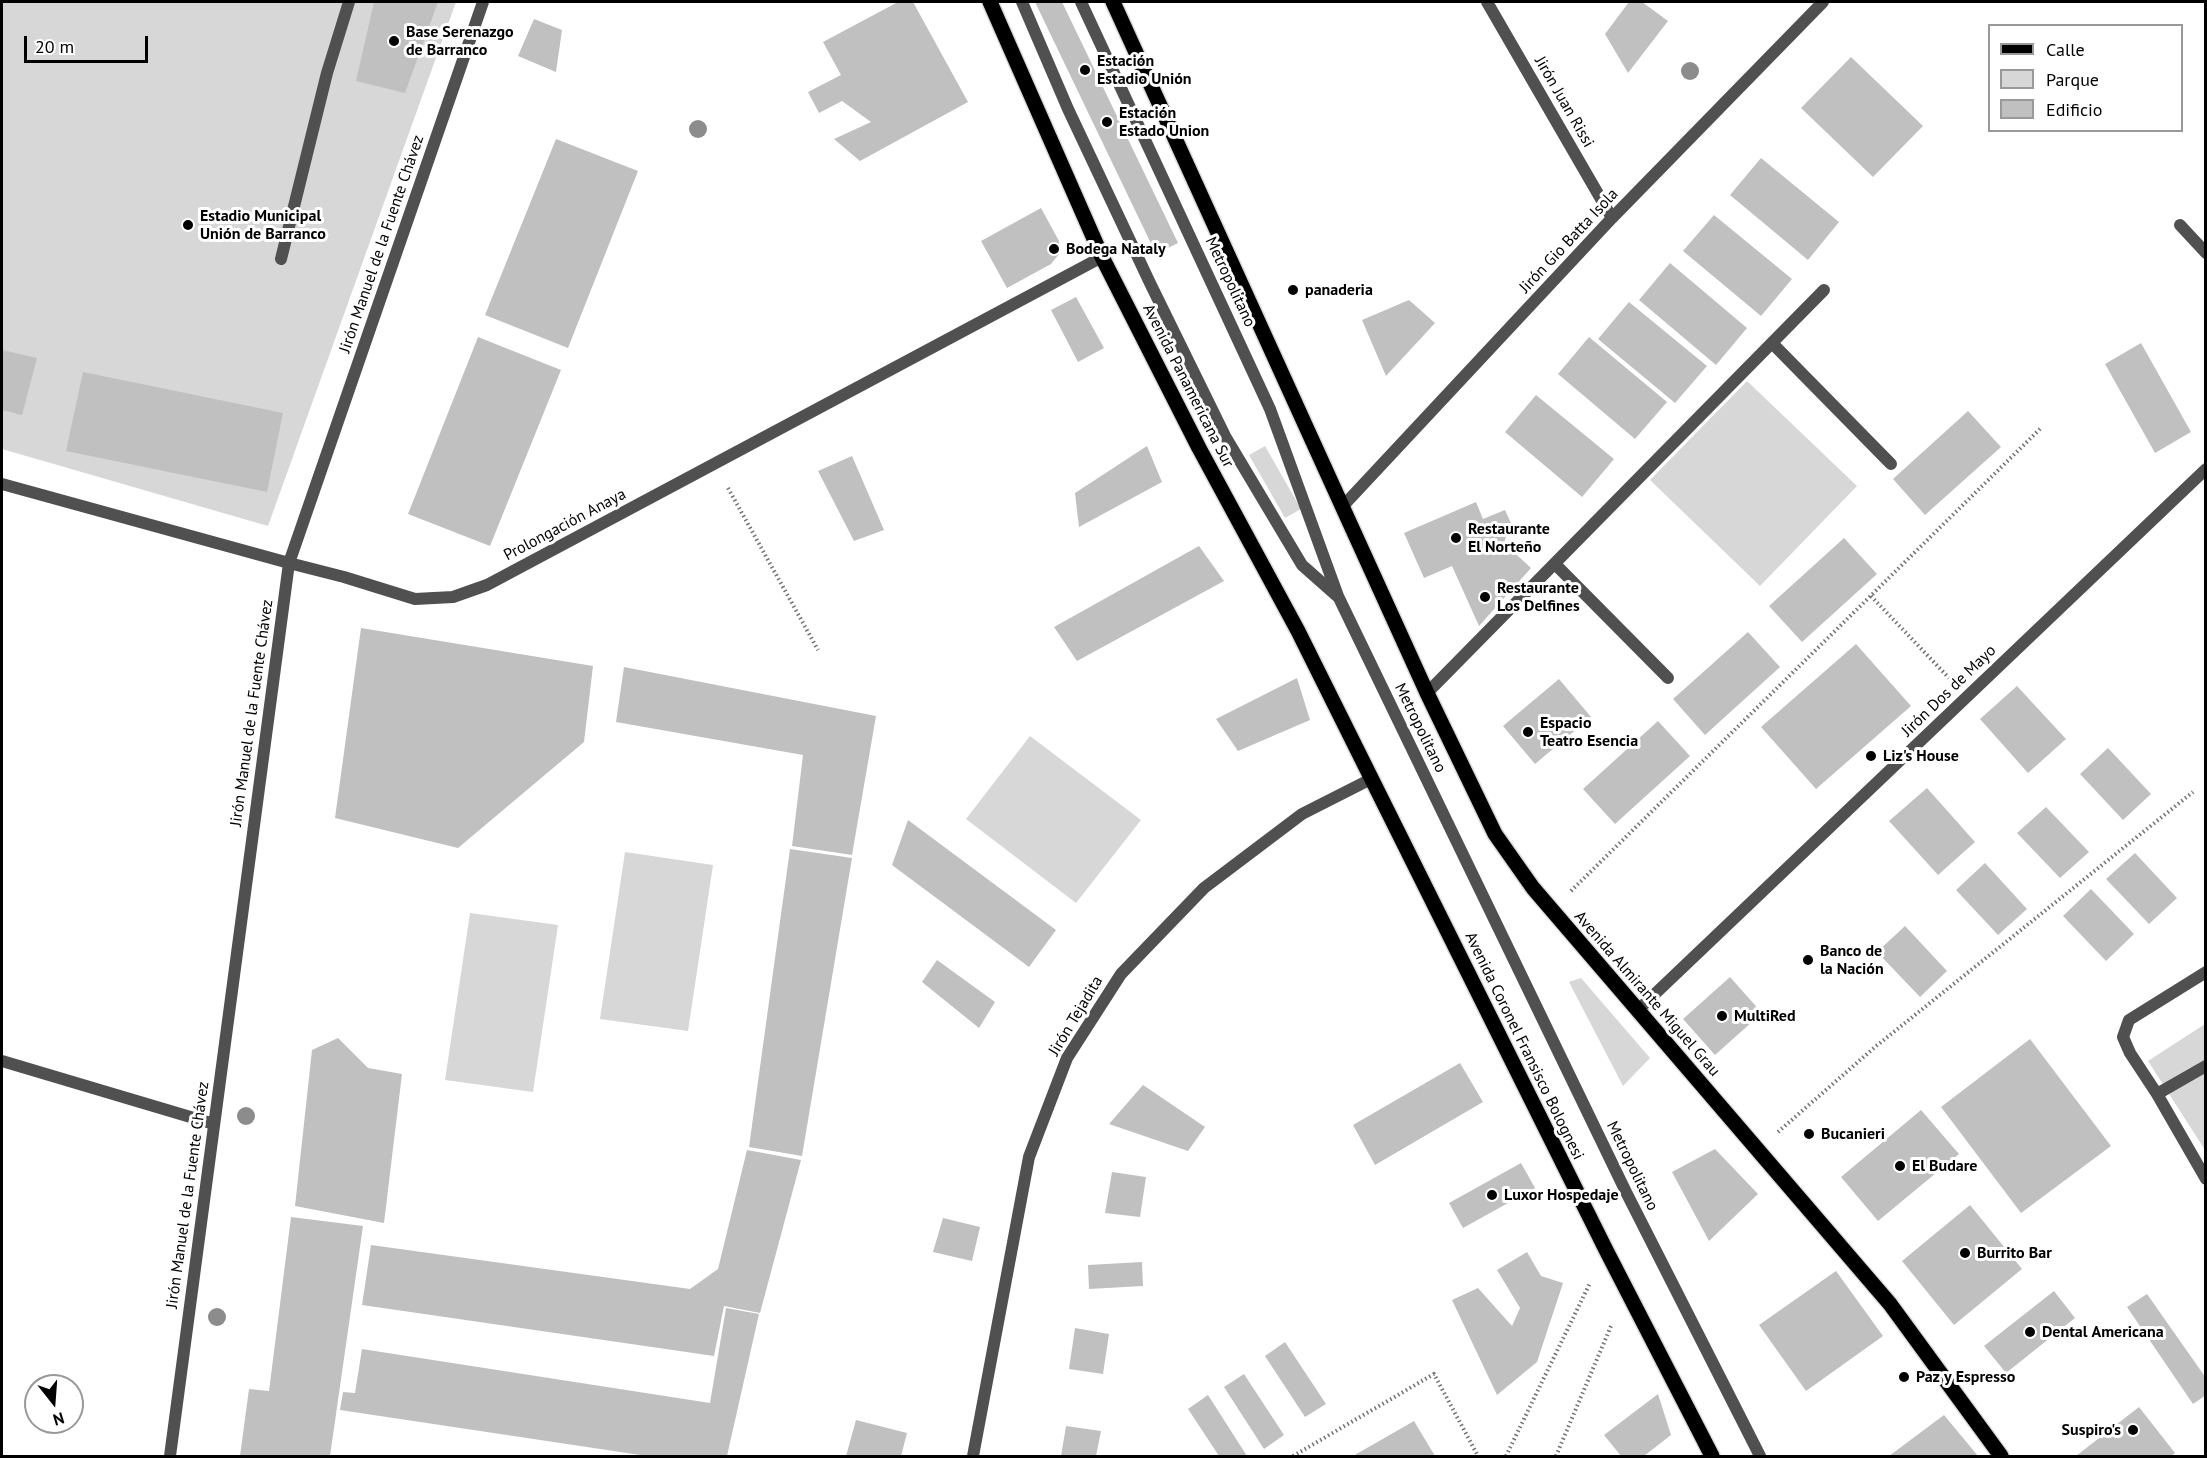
<!DOCTYPE html>
<html>
<head>
<meta charset="utf-8">
<style>
  body { margin:0 }
  #map { position:relative; width:2207px; height:1458px; overflow:hidden; background:#fff; font-family:"PT Sans",sans-serif }
  canvas { display:block }
  .frame { position:absolute; inset:0; border:3px solid #000; pointer-events:none }
  .legend { position:absolute; left:1988px; top:24px; width:195px; height:108px; box-sizing:border-box; background:#fff; border:2px solid #999; margin:0; padding:8px 10px; list-style:none; font-size:18px; color:#000 }
  .legend li { display:flex; align-items:center; gap:12px; height:30px }
  .legend b { width:30px; border:2px solid #999 }
  .north { position:absolute; left:24px; top:1374px; width:60px; height:60px; box-sizing:border-box; background:#fff; border:2px solid #999; border-radius:50%; rotate:163deg; font-size:16px; font-weight:700; line-height:24px; text-align:center; color:#000 }
  .north::after { content:''; display:block; margin:auto; width:21px; height:27px; background:#000; clip-path:polygon(50% 0,100% 100%,50% 72%,0 100%) }
  .scale { position:absolute; left:24px; top:36px; width:124px; height:27px; box-sizing:border-box; border:3px solid #000; border-top:0; padding-left:8px; font-size:18px; line-height:21px; white-space:nowrap; color:#000; -webkit-text-stroke:4px #fff; paint-order:stroke }
</style>
</head>
<body>
<div id="map">
<canvas width="2207" height="1458"></canvas>
<div class="frame"></div>
<ul class="legend">
<li><b style="height:8px;background:#000"></b>Calle</li>
<li><b style="height:16px;background:#d7d7d7"></b>Parque</li>
<li><b style="height:16px;background:#c0c0c0"></b>Edificio</li>
</ul>
<div class="north">N</div>
<div class="scale">20 m</div>
</div>
<script>
const g = document.querySelector('canvas').getContext('2d');
g.lineJoin = 'round';
function fillPath(path, color) { g.fillStyle = color; g.fill(path, 'evenodd'); }
const poly = rows => new Path2D(rows.map(r => 'M' + r).join(''));
function stroke(path, color, width, dash) { g.strokeStyle = color; g.lineWidth = width; g.lineCap = dash ? 'butt' : 'round'; g.setLineDash(dash || []); g.stroke(path); }
function drawText(font, color, halo, rows, align = 'center') {
  g.font = font + ' "PT Sans",sans-serif'; g.lineWidth = 6; g.setLineDash([]); g.textBaseline = 'middle'; g.strokeStyle = halo; g.fillStyle = color; for (const [text, x, y, turn = 0] of rows) {
    g.save(); g.translate(x, y); g.rotate((+turn || 0) * Math.PI / 180); g.textAlign = isNaN(turn) ? turn : align; if (halo) g.strokeText(text, 0, 0); g.fillText(text, 0, 0); g.restore();
  }
}
const green = poly([
  [2,2,456,2,268,526,2,449],
  [1747,381,1857,486,1760,586,1650,480],
  [1265,446,1301,509,1285,518,1249,455],
  [1030,736,1141,820,1076,903,966,819],
  [625,852,713,865,688,1031,600,1019],
  [470,913,558,925,533,1092,445,1080],
  [1581,978,1650,1058,1623,1086,1569,982],
  [2205,1024,2205,1150,2148,1061]
]);
const building = poly([
  [374,2,438,2,405,93,356,81],
  [898,2,913,2,968,102,860,161,834,139,871,122,842,101,819,113,808,92,841,75,823,42],
  [1035,2,1062,2,1178,243,1156,254],
  [1629,2,1642,2,1668,21,1628,73,1605,34],
  [534,19,562,30,556,72,518,56],
  [1851,57,1923,126,1873,177,1801,108],
  [556,139,638,171,568,348,485,315],
  [1761,158,1839,222,1808,260,1730,195],
  [1041,208,1059,241,1059,254,1051,264,1007,288,981,241],
  [1714,215,1792,279,1761,316,1683,251],
  [1670,263,1747,328,1716,365,1639,300],
  [1076,297,1104,348,1078,362,1051,310],
  [1409,300,1435,323,1386,376,1362,320],
  [1629,302,1707,366,1675,403,1598,339],
  [478,337,561,370,490,546,408,514],
  [1589,337,1667,402,1635,439,1558,374],
  [2141,343,2191,432,2155,453,2105,364],
  [2,350,37,358,22,415,2,410],
  [83,372,283,413,267,492,66,451],
  [1536,395,1614,459,1582,497,1505,432],
  [1968,411,2001,447,1925,515,1893,479],
  [1147,446,1162,482,1079,527,1075,493],
  [852,456,884,530,854,541,818,471],
  [1476,502,1483,519,1505,510,1511,523,1504,543,1531,568,1479,626,1452,566,1424,578,1404,533],
  [1844,538,1877,574,1802,642,1769,606],
  [1199,546,1224,581,1077,661,1054,627],
  [361,628,593,666,584,742,458,848,335,818],
  [1748,632,1780,667,1705,735,1673,699],
  [1856,644,1911,706,1816,789,1761,727],
  [624,667,876,716,852,855,792,846,803,755,616,722],
  [1297,678,1310,720,1238,751,1216,719],
  [1559,679,1591,717,1535,764,1503,726],
  [2017,686,2066,739,2028,773,1980,719],
  [1658,721,1690,756,1615,824,1583,789],
  [2108,748,2151,794,2123,820,2080,774],
  [1927,788,1975,842,1938,875,1889,821],
  [2046,807,2089,852,2060,878,2017,833],
  [908,820,1056,930,1029,967,892,865],
  [790,849,852,858,802,1156,749,1147],
  [2135,853,2177,898,2149,924,2106,879],
  [1985,863,2027,909,1998,935,1956,890],
  [2091,889,2134,934,2106,961,2063,916],
  [1905,926,1947,971,1920,997,1877,952],
  [937,960,995,1002,979,1028,922,982],
  [1730,977,1762,1013,1715,1055,1683,1019],
  [338,1038,368,1068,402,1074,384,1223,295,1206,312,1050],
  [2030,1039,2111,1146,2021,1213,1941,1107],
  [1460,1063,1483,1102,1375,1165,1353,1125],
  [1143,1085,1205,1127,1188,1151,1109,1124],
  [1921,1110,1959,1154,1878,1221,1841,1177],
  [1715,1149,1758,1194,1709,1241,1672,1172],
  [747,1150,801,1160,760,1313,724,1306,714,1356,362,1305,371,1245,690,1289,718,1269],
  [1521,1163,1535,1188,1463,1228,1449,1203],
  [1112,1172,1146,1177,1140,1217,1105,1213],
  [1970,1205,2022,1269,1954,1325,1902,1261],
  [291,1217,363,1226,330,1456,240,1456,249,1389,269,1391],
  [943,1218,980,1227,972,1261,933,1252],
  [1527,1252,1541,1276,1563,1283,1537,1362,1497,1395,1452,1300,1478,1288,1512,1326,1520,1308,1497,1270],
  [1142,1262,1143,1286,1089,1289,1088,1265],
  [1836,1271,1883,1336,1806,1391,1759,1325],
  [2054,1291,2075,1318,2006,1373,1984,1346],
  [2147,1294,2206,1378,2206,1395,2193,1404,2127,1307],
  [726,1308,759,1314,727,1456,647,1456,340,1410,343,1392,355,1393,362,1349,710,1403],
  [1075,1328,1109,1334,1103,1374,1069,1369],
  [1285,1342,1326,1404,1305,1417,1265,1356],
  [1244,1374,1284,1435,1264,1449,1224,1387],
  [1658,1394,1671,1435,1644,1456,1621,1456,1604,1435],
  [1208,1395,1247,1456,1219,1456,1188,1409],
  [2139,1407,2175,1453,2171,1456,2076,1456],
  [1944,1415,1978,1456,1889,1456],
  [856,1420,907,1433,901,1456,846,1456],
  [1414,1421,1435,1456,1353,1456],
  [1066,1426,1101,1431,1096,1456,1061,1456]
]);
const path = poly([
  [728,488,818,650],
  [1871,596,1949,678],
  [1571,891,2041,428],
  [1778,1132,1875,1047,2193,792],
  [1293,1456,1434,1374,1478,1456],
  [1506,1456,1590,1283],
  [1556,1456,1611,1326]
]);
const lane = poly([
  [1022,2,1068,109,1150,283,1225,436,1302,565,1337,596],
  [1081,2,1270,409,1338,596,1626,1192,1760,1456],
  [2180,225,2206,253],
  [281,259,327,73,349,2],
  [1772,343,1891,464],
  [1555,564,1668,678],
  [1427,693,1824,290],
  [2206,972,2129,1020,2123,1037,2130,1053,2157,1094,2206,1179],
  [2157,1094,2206,1066]
]);
const street = poly([
  [1487,2,1612,218],
  [2,484,289,563,344,577,415,599,453,597,487,585,1102,257],
  [1343,506,1612,218,1823,2],
  [1637,1011,2206,469],
  [2,1061,214,1124],
  [170,1456,289,563,483,2],
  [973,1456,1029,1157,1067,1058,1121,974,1204,888,1302,814,1371,779]
]);
const primary = poly([
  [990,2,1102,257,1199,448,1298,631,1606,1250,1712,1456],
  [1113,2,1427,693,1495,834,1533,888,1890,1304,2001,1456]
]);
const trees = [
  [1690,71],
  [698,129],
  [246,1116],
  [217,1317]
];
const markers = [
  [394,41,6,"#000"],
  [1085,70,6,"#000"],
  [1107,122,6,"#000"],
  [188,225,6,"#000"],
  [1054,249,6,"#000"],
  [1293,290,6,"#000"],
  [1456,538,6,"#000"],
  [1485,597,6,"#000"],
  [1528,732,6,"#000"],
  [1871,756,6,"#000"],
  [1808,960,6,"#000"],
  [1722,1016,6,"#000"],
  [1809,1134,6,"#000"],
  [1900,1166,6,"#000"],
  [1492,1195,6,"#000"],
  [1965,1253,6,"#000"],
  [2030,1332,6,"#000"],
  [1904,1377,6,"#000"],
  [2133,1430,6,"#000"]
];
const poiNames = [
  ["Base Serenazgo",406,32],
  ["de Barranco",406,50],
  ["Estación",1097,61],
  ["Estadio Unión",1097,79],
  ["Estación",1119,113],
  ["Estado Union",1119,131],
  ["Estadio Municipal",200,216],
  ["Unión de Barranco",200,234],
  ["Bodega Nataly",1066,249],
  ["panaderia",1305,290],
  ["Restaurante",1468,529],
  ["El Norteño",1468,547],
  ["Restaurante",1497,588],
  ["Los Delfines",1497,606],
  ["Espacio",1540,723],
  ["Teatro Esencia",1540,741],
  ["Liz's House",1883,756],
  ["Banco de",1820,951],
  ["la Nación",1820,969],
  ["MultiRed",1734,1016],
  ["Bucanieri",1821,1134],
  ["El Budare",1912,1166],
  ["Luxor Hospedaje",1504,1195],
  ["Burrito Bar",1977,1253],
  ["Dental Americana",2042,1332],
  ["Paz y Espresso",1916,1377],
  ["Suspiro's",2121,1430,"right"]
];
const streetNames = [
  ["Jirón Juan Rissi",1564,102,60],
  ["Jirón Gio Batta Isola",1569,241,-47],
  ["Jirón Manuel de la Fuente Chávez",382,244,-71],
  ["Metropolitano",1230,282,65],
  ["Avenida Panamericana Sur",1188,386,63],
  ["Prolongación Anaya",565,525,-28],
  ["Jirón Dos de Mayo",1949,691,-44],
  ["Jirón Manuel de la Fuente Chávez",252,713,-82],
  ["Metropolitano",1420,728,64],
  ["Avenida Almirante Miguel Grau",1647,994,49],
  ["Jirón Tejadita",1076,1016,-59],
  ["Avenida Coronel Fransisco Bolognesi",1524,1046,64],
  ["Metropolitano",1632,1166,64],
  ["Jirón Manuel de la Fuente Chávez",188,1195,-82]
];
fillPath(green, '#d7d7d7');
fillPath(building, '#c0c0c0');
stroke(primary, '#dbdbdb', 18);
stroke(path, '#727272', 4, [1.5, 3]);
stroke(lane, '#505050', 12);
stroke(street, '#505050', 12);
stroke(primary, '#000', 15);
g.fillStyle = '#8c8c8c';
for (const [x, y] of trees) { g.beginPath(); g.arc(x, y, 9, 0, 2 * Math.PI); g.fill(); }
for (const [x, y, r, color] of markers) { const dot = new Path2D(); dot.arc(x, y, r, 0, 2 * Math.PI); g.fillStyle = color; g.fill(dot); stroke(dot, '#fff', 2); }
drawText('bold 16px', '#000', '#fff', poiNames, 'left');
drawText('16px', '#000', '#fff', streetNames);
</script>
</body>
</html>
